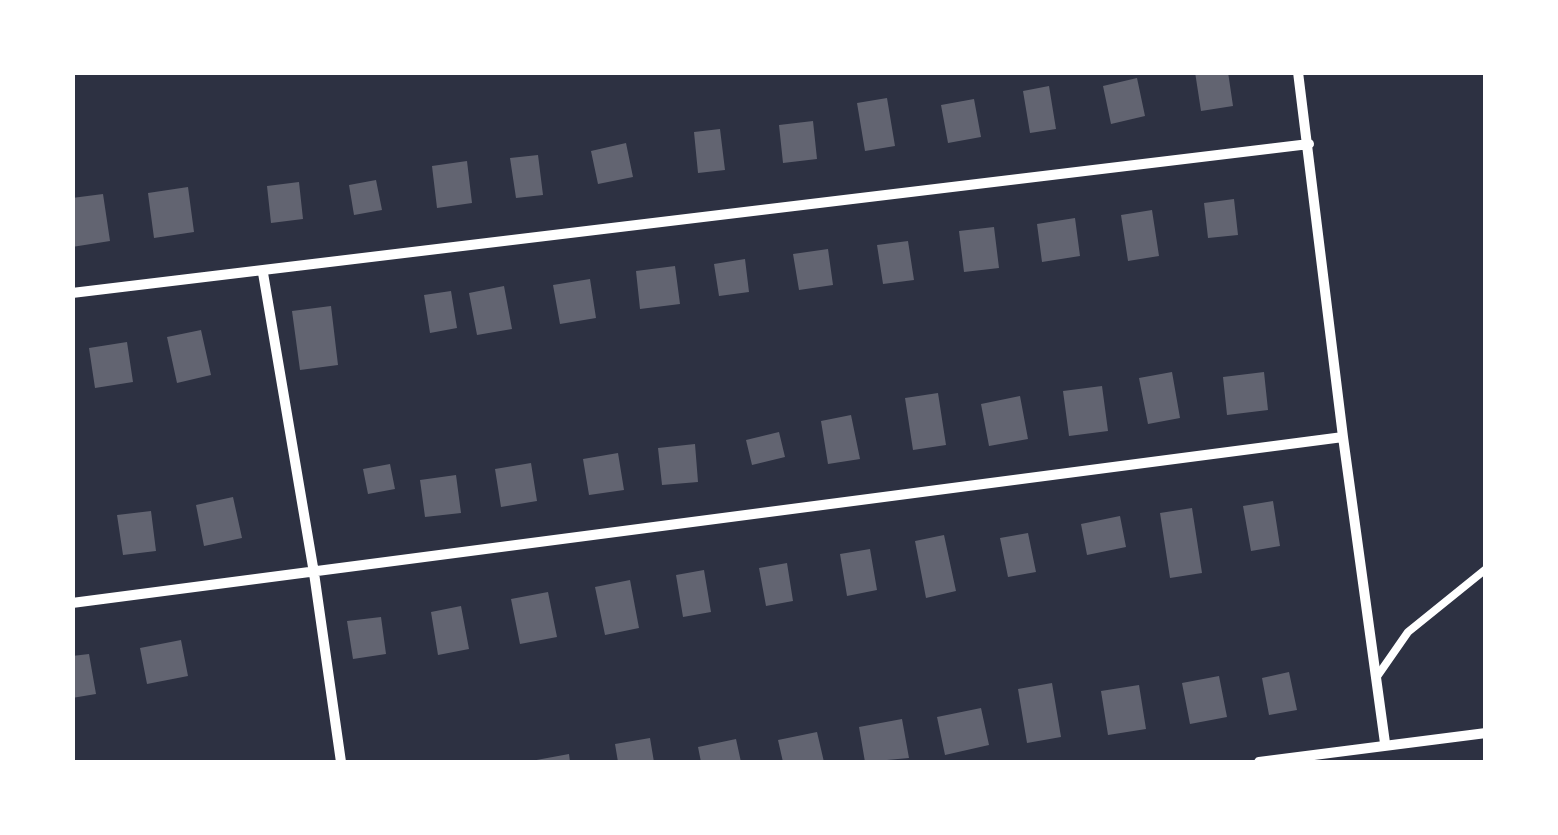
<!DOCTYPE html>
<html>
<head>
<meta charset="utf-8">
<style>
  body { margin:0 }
  #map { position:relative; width:1558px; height:835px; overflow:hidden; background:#2d3142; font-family:Lato,sans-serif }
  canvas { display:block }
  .frame { position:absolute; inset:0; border:75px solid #fff; pointer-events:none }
</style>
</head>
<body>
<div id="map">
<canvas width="1558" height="835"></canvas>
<div class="frame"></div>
</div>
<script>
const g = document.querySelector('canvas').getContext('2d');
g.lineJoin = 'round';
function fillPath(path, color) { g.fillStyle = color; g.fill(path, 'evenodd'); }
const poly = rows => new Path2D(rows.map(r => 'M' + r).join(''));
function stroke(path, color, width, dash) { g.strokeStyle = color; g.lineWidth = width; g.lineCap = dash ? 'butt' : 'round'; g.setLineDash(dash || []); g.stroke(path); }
const building = poly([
  [1195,72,1228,72,1233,106,1201,111],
  [1137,78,1145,116,1111,124,1103,86],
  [1049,86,1056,129,1030,133,1023,91],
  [887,98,895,146,865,151,857,103],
  [974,99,981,137,948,143,941,105],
  [813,121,817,159,783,163,779,125],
  [720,129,725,170,698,173,694,132],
  [626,143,633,177,598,184,591,151],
  [538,155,543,195,516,198,510,158],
  [467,161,472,203,437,208,432,166],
  [376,180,382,210,354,215,349,185],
  [299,182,303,219,271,223,267,186],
  [188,187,194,232,154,238,148,193],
  [103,194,110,241,72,247,72,198],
  [1234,199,1238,235,1208,238,1204,203],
  [1152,210,1159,256,1128,261,1121,215],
  [1075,218,1080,256,1042,262,1037,224],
  [994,227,999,268,964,272,959,231],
  [908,241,914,280,883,284,877,245],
  [828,249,833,285,799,290,793,254],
  [745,259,749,292,719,296,714,264],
  [675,266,680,304,640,309,636,271],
  [590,279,596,318,560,324,553,285],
  [504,286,512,329,477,335,469,293],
  [451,291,457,328,430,333,424,295],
  [331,306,338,365,300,370,292,311],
  [201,330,211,375,177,383,167,337],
  [127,342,133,382,95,388,89,348],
  [1172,372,1180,418,1148,424,1139,378],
  [1264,372,1268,410,1227,415,1223,377],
  [1102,386,1108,431,1069,436,1063,391],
  [938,393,946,445,913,450,905,398],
  [1020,396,1028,439,989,446,981,404],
  [851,415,860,459,828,464,821,421],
  [779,432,785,457,752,465,746,440],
  [695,444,698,482,662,485,658,448],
  [618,453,624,490,589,495,583,459],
  [531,463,537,501,501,507,495,469],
  [390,464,395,489,368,494,363,469],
  [456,475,461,513,425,517,420,480],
  [233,497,242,538,204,546,196,505],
  [1273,501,1280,546,1251,551,1243,506],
  [1192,508,1202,573,1170,578,1160,513],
  [151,511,156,551,123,555,117,515],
  [1120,516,1126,547,1087,555,1081,524],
  [1028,533,1036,572,1008,577,1000,538],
  [944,535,956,591,926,598,915,541],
  [870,549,877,590,847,596,840,554],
  [787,563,793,601,766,606,759,568],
  [704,570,711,612,683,617,676,575],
  [630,580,639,628,605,635,595,587],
  [548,592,557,637,520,644,511,599],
  [461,606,469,649,438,655,431,612],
  [381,617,386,654,353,659,347,621],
  [181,640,188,676,147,684,140,648],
  [89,654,96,694,72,698,72,656],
  [1289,672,1297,710,1269,715,1262,678],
  [1219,676,1227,717,1190,724,1182,683],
  [1052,683,1061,737,1027,743,1018,689],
  [1139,685,1146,729,1108,735,1101,691],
  [981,708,989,745,945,755,937,717],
  [902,719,909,758,865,762,859,727],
  [817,732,824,762,783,762,778,740],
  [650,738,654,762,618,762,615,744],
  [736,739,741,762,701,762,698,747],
  [569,754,570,762,532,762,531,761]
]);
const service = poly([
  [1376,678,1408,632,1486,569]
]);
const minor = poly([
  [1298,72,1343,437,1385,743],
  [263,273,314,573,341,762],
  [72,293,1309,144],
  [72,603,1343,437],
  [1259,762,1486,733]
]);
fillPath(building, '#626471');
stroke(service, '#fff', 8);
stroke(minor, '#fff', 10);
</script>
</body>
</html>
